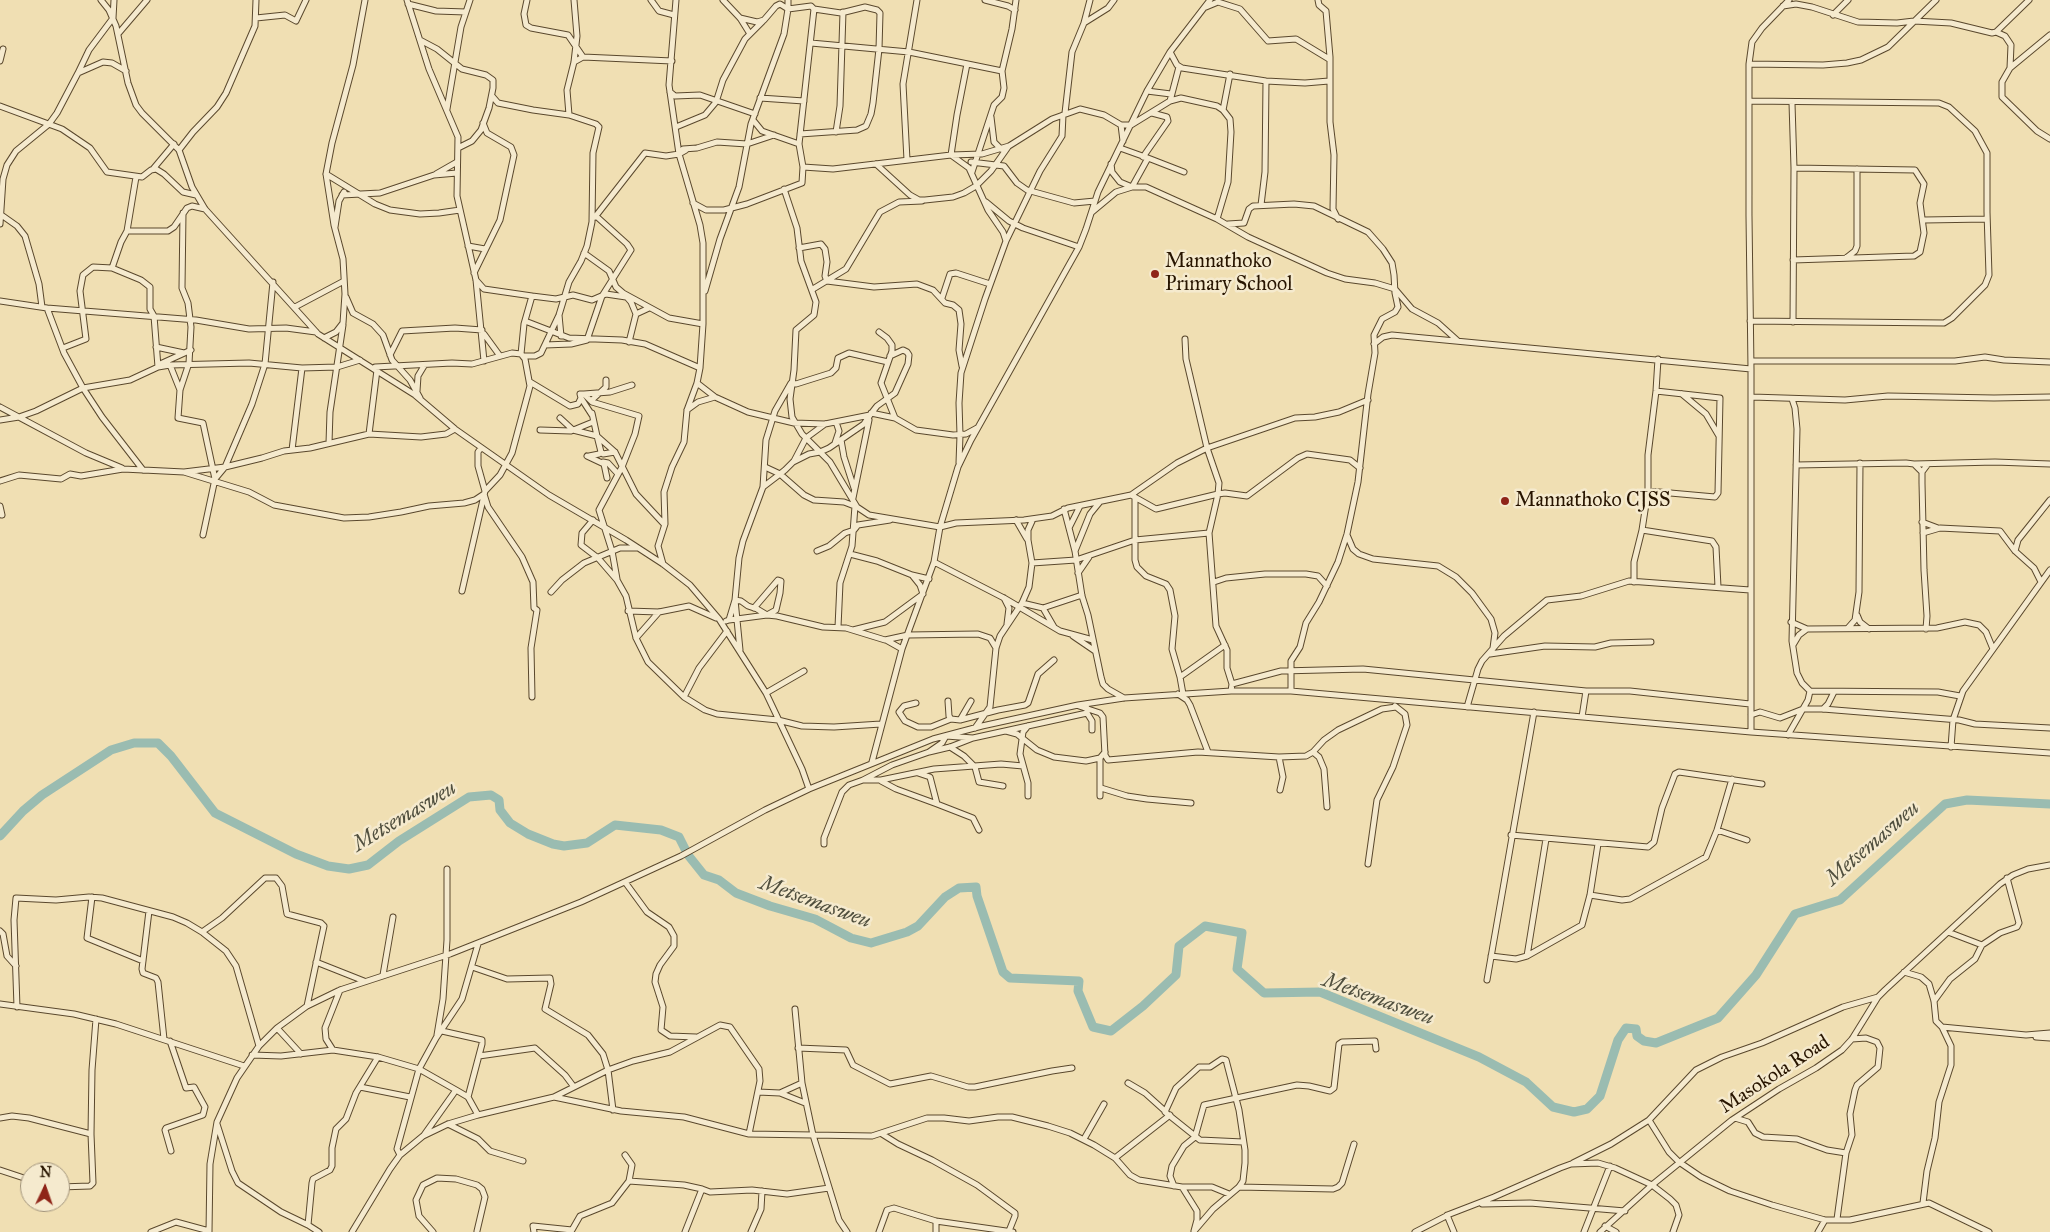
<!DOCTYPE html>
<html>
<head>
<meta charset="utf-8">
<style>
  body { margin:0 }
  #map { position:relative; width:2050px; height:1232px; overflow:hidden; background:#f0dfb3; font-family:"IM FELL Great Primer",serif }
  canvas { display:block }
  .north { position:absolute; left:20px; top:1162px; width:50px; height:50px; box-sizing:border-box; background:#f5eace; border:1px solid #a3957c; border-radius:50%; rotate:3deg; font-size:14px; font-weight:700; line-height:20px; text-align:center; color:#281500 }
  .north::after { content:''; display:block; margin:auto; width:18px; height:22px; background:#8f2418; clip-path:polygon(50% 0,100% 100%,50% 72%,0 100%) }
</style>
</head>
<body>
<div id="map">
<canvas width="2050" height="1232"></canvas>
<div class="north">N</div>
</div>
<script>
const g = document.querySelector('canvas').getContext('2d');
g.lineJoin = 'round';
const poly = rows => new Path2D(rows.map(r => 'M' + r).join(''));
function stroke(path, color, width, dash) { g.strokeStyle = color; g.lineWidth = width; g.lineCap = dash ? 'butt' : 'round'; g.setLineDash(dash || []); g.stroke(path); }
function drawText(font, color, halo, rows, align = 'center') {
  g.font = font + ' "IM FELL Great Primer",serif'; g.lineWidth = 5; g.setLineDash([]); g.textBaseline = 'middle'; g.strokeStyle = halo; g.fillStyle = color; for (const [text, x, y, turn = 0] of rows) {
    g.save(); g.translate(x, y); g.rotate((+turn || 0) * Math.PI / 180); g.textAlign = isNaN(turn) ? turn : align; if (halo) g.strokeText(text, 0, 0); g.fillText(text, 0, 0); g.restore();
  }
}
const river = poly([
  [0,836,23,811,42,795,111,750,134,743,158,743,171,756,215,813,296,854,328,866,349,869,368,865,399,841,469,797,491,795,499,800,500,810,510,823,528,834,553,844,564,846,587,843,615,825,661,830,679,837,688,855,704,875,719,880,736,893,770,906,815,919,851,938,871,943,907,932,918,926,945,897,959,888,976,887,977,896,1003,972,1010,978,1079,981,1078,991,1093,1027,1111,1031,1143,1006,1176,975,1179,946,1205,926,1242,933,1237,969,1264,993,1320,992,1479,1057,1526,1082,1553,1107,1574,1112,1587,1109,1600,1096,1618,1040,1626,1028,1636,1029,1637,1036,1644,1041,1656,1043,1718,1018,1756,975,1795,914,1840,900,1945,804,1967,800,2050,804]
]);
const minor = poly([
  [101,0,109,10,116,26,128,83,136,105,142,113,179,150,192,187,205,209,318,334,415,395,455,429,549,495,626,540,663,564,690,585,719,619,766,693,802,769,809,789],
  [407,0,429,69,458,137,457,196,476,280,484,361],
  [527,0,524,14,526,25,531,28,568,35,583,57],
  [651,0,659,11,674,15],
  [723,0,740,18,750,34],
  [985,0,1008,6,1015,10],
  [1318,0,1319,5,1326,11,1330,57,1330,122,1334,155,1333,209,1338,219],
  [408,4,436,11,466,12],
  [1783,6,1796,4,1812,7,1858,22,1897,23,1914,21,1951,23,1992,33,1996,32,2029,0],
  [1206,7,1218,2,1240,9,1268,41,1296,39,1329,59],
  [1833,15,1848,0],
  [256,18,285,15,296,21,306,0],
  [740,18,757,22,764,20,776,6,780,4,788,9,811,6,814,9,841,13,865,7,877,10,880,13,879,49,873,103,871,114,866,126,857,130,800,134],
  [1084,23,1090,0],
  [1996,32,2005,36,2011,45,2010,68,2002,82,2002,97,2037,131,2050,139],
  [118,34,147,0],
  [420,40,437,49,462,69,486,75,493,80,493,88,489,108,481,130,472,141,458,148],
  [811,43,909,52,1002,71,1004,88,1002,97,994,105,972,172],
  [1170,52,1177,65,1182,68,1266,81,1305,83,1329,81],
  [0,61,3,49],
  [574,62,583,57,672,61],
  [1749,64,1823,65,1847,63,1861,60,1888,47,1936,0],
  [2010,68,2050,35],
  [1002,71,1012,29,1016,0],
  [78,73,89,50,113,18,114,0],
  [1147,91,1171,94],
  [670,92,675,96,700,95,755,114],
  [492,96,498,103,533,110,569,115,596,124,599,127,593,153,592,222,587,246,581,261,569,282,559,315,541,353,535,356,524,356],
  [760,98,804,101],
  [1170,101,1179,67],
  [1749,101,1939,103,1949,107,1975,131,1987,153,1987,212,1989,275,1985,285,1952,318,1944,323,1750,321],
  [1792,103,1794,168,1793,322],
  [0,106,62,129,90,148,107,172,142,177,151,170,156,169,164,174,183,192,196,195],
  [447,109,461,27,470,0],
  [1223,110,1230,74],
  [1065,113,1072,52,1084,23,1108,8,1114,0],
  [569,115,567,90,574,62,577,36,574,0],
  [991,117,994,142,1001,149],
  [1121,125,1131,125,1170,101,1181,98,1217,106,1223,110,1230,119,1231,132,1228,182,1217,219],
  [676,127,705,115,716,102,723,80,745,39,763,21],
  [836,132,840,106,843,12],
  [799,144,814,9],
  [683,149,697,148,717,142,747,144,774,135],
  [179,150,193,132,217,107,226,93,255,26,256,0],
  [1143,157,1168,121,1167,117,1152,113],
  [1148,158,1184,172],
  [907,160,903,84,917,0],
  [971,162,1004,166,1017,183,1027,190,1074,203,1095,201],
  [876,164,910,195,919,200,925,200,953,197,964,193,976,186,991,171,1008,147],
  [1111,164,1112,172,1120,182,1132,187,1146,187,1217,219,1248,237,1327,273,1345,279,1375,283,1395,289,1412,309,1438,323,1458,341],
  [803,167,833,169,951,155,982,154,1009,146,1052,119,1080,109,1104,115,1121,125,1123,141],
  [153,169,174,144],
  [326,174,375,204,390,210,420,214,439,213,460,210],
  [436,174,457,162],
  [784,189,797,228,801,261,816,302,814,315,796,330,794,370,790,399,792,417,802,434,830,462,857,507,869,515,940,527,956,523,1024,520,1052,516,1068,508,1131,495,1177,463,1207,448,1295,418,1315,417,1339,412,1368,400],
  [342,195,380,193,434,175,457,173],
  [986,202,1009,221,1023,228,1079,247],
  [693,203,706,210,724,210,747,204,802,183,803,167,799,144,762,131,753,120],
  [1261,205,1265,172,1266,81],
  [1092,212,1116,192,1132,187,1148,158,1120,148],
  [183,213,182,288,188,303,191,327,189,363,180,390,178,418,203,423,215,479],
  [0,214,17,226,25,236,39,284,42,307],
  [595,217,645,153,666,156,679,154,686,150],
  [1924,220,1987,219],
  [0,224,3,179,7,165,16,151,49,124,57,113,78,73,103,62,112,63,126,71],
  [1228,224,1244,223,1249,209,1253,206,1294,204,1314,206,1368,232,1383,249,1392,263,1394,275,1395,293,1398,307,1395,312,1382,319,1374,335,1375,353,1368,394,1358,482,1347,534,1338,562,1319,602,1306,623,1300,647,1291,661,1291,691],
  [335,227,339,201,344,192],
  [127,231,168,231,174,227,187,208,192,206,205,209],
  [1006,241,1040,171,1062,136,1063,115],
  [468,246,485,249],
  [799,248,821,244,825,249,827,262,825,276,827,281,874,287,917,284,933,290,945,303,953,305,959,310,961,324,959,350,962,366],
  [584,253,609,271,616,287,623,293,669,318,703,324],
  [1846,258,1855,251,1857,246,1857,169],
  [1793,260,1914,256,1920,252,1924,233,1920,203,1924,184,1915,170,1794,168],
  [112,268,121,242,127,231,136,177],
  [474,273,500,220,514,155,511,147,487,133,483,123],
  [476,280,484,289,532,296,524,324,521,354],
  [813,289,846,269,880,212,899,202,922,201],
  [705,291,720,239,739,187,751,124,784,34,788,9,788,0],
  [625,295,631,302,636,314,629,342],
  [532,296,556,299,573,295,592,300,606,294,626,297],
  [346,297,353,313,373,324,383,335,392,360,410,380,420,398],
  [942,298,950,274,956,273,990,284],
  [0,301,47,308,64,353,83,388,102,417,143,470],
  [295,307,344,281],
  [47,308,196,320,249,329,286,328,316,332],
  [636,314,649,308],
  [559,315,561,336],
  [525,321,569,338,622,340,645,344,700,368],
  [879,332,887,338,892,345,892,351,881,383,895,418],
  [484,334,500,356],
  [324,338,336,332,343,323,345,294,343,259,334,225,326,174,332,143,353,65,365,0],
  [1185,339,1186,359,1207,448,1219,483,1218,494,1209,533,1216,626,1227,650,1227,668,1232,684],
  [1374,344,1383,337,1392,335,1751,369],
  [545,345,571,344,587,340,602,296,631,250,627,244,596,216],
  [156,347,184,353],
  [63,348,86,339,80,291,83,275,93,267,112,268,141,280,150,287,150,309,154,316,158,367],
  [390,355,402,331,455,328,482,330],
  [1751,361,1955,361,1985,357,2004,360,2050,362],
  [158,365,191,350],
  [170,365,180,390],
  [375,367,452,363,472,364,512,353,521,354,525,359,530,386,512,453,500,475,485,491,462,591],
  [530,382,570,406,578,404,581,398],
  [697,383,715,397,748,412,794,423,825,424,870,415,877,406,895,393,908,364,909,355,907,352,903,350,890,356],
  [417,391,418,376,424,366],
  [584,394,610,392,632,385],
  [1682,394,1706,414,1719,436],
  [1752,397,1845,400,1888,396,1994,398,2050,397],
  [592,402,593,399,606,387,606,380],
  [0,407,86,453,122,468],
  [687,410,698,402,715,397],
  [592,413,597,436,615,452,636,494,664,524],
  [871,413,895,418,916,430,953,435,966,434,977,428],
  [592,415,581,398,580,394,584,394,592,402,639,416,635,434,622,467,599,510,612,551,617,579],
  [560,418,573,430,597,436,601,452],
  [0,420,19,417,36,411,83,388,130,380,158,367,170,365,249,363,302,368,337,367,360,360],
  [540,430,571,431,593,422],
  [369,434,377,370],
  [841,440,844,457,854,488],
  [329,443,330,412,343,325],
  [835,443,839,431,836,422],
  [481,448,478,452,478,466,485,491],
  [292,450,302,368],
  [587,456,604,464,607,478],
  [589,456,599,454,601,452,603,454,615,452],
  [603,462,608,463,618,474],
  [793,462,809,454,820,452,829,448,864,424,870,415],
  [959,463,960,435,959,403,961,373,985,299,1006,241,1003,232,988,210,969,168,951,155,957,115,967,64],
  [1914,464,1995,462,2050,464],
  [1796,465,1906,463,1914,464,1922,472],
  [765,467,780,474,785,470,794,461,806,438,825,424],
  [184,472,249,492,274,505,344,518,369,517,401,512,429,506,464,503,475,500,484,494,488,507,522,557,533,582,534,608,537,610,531,648,532,697],
  [0,481,19,475,61,479,70,474,81,476,123,469,184,472,225,467,262,458,284,451,310,448,369,434,421,437,446,434,455,429],
  [763,487,780,474,804,495,814,500,844,502,857,507],
  [1648,491,1715,497,1718,493,1720,398,1656,391],
  [1131,495,1156,509,1218,494,1225,493,1247,496,1298,458,1307,454,1350,460,1360,468],
  [853,498,869,420],
  [1135,498,1135,560,1137,567,1146,576,1166,584,1170,590,1175,616,1172,649,1180,677],
  [0,506,2,515],
  [1064,509,1075,551,1082,596,1088,615,1101,677,1103,684,1108,689,1124,698],
  [593,520,582,533,581,545,598,558,617,580,626,596,636,638,648,662,684,697,705,710,717,714,778,720,802,726,834,727,881,724],
  [1016,520,1027,539],
  [1922,522,1938,528],
  [1069,528,1080,506],
  [1642,530,1712,541,1716,547,1718,587],
  [1923,533,1940,528,2000,531,2015,551,2034,568,2041,582],
  [203,535,215,479,225,467,252,404,265,364,273,282],
  [1347,535,1353,549,1359,554,1373,559,1438,566,1456,577,1472,593,1491,619,1495,633,1493,648],
  [817,551,829,546,845,533,854,530,858,525,890,520],
  [1075,551,1090,514,1099,503],
  [2015,551,2018,540,2050,500],
  [850,554,877,561,912,575,920,585,923,594,885,622,853,630],
  [934,562,1004,598,1060,631,1093,640],
  [1032,563,1076,560,1135,540,1209,533],
  [663,564,658,546,665,524,664,492,672,467,684,442,687,410,697,383,700,368,703,324,703,243,700,225,679,154,669,85,676,0],
  [1078,573,1089,557],
  [912,575,929,579],
  [1214,582,1226,578,1265,574,1306,574,1318,576,1327,586],
  [1634,582,1634,562,1642,530,1648,491,1648,455,1656,391,1658,359],
  [551,592,562,580,584,563,620,548,638,548],
  [1004,598,1009,608,1007,624],
  [1022,603,1043,608,1082,595],
  [1043,608,1054,627],
  [628,611,659,612,689,606,716,618],
  [1857,615,1860,622,1869,629],
  [729,620,767,615,777,616,823,627,846,628,885,640,908,635,978,634,990,638,996,648],
  [726,621,729,620,735,600,741,601,748,606,757,609,767,615,776,610,780,593,781,581,778,580,754,608],
  [1791,622,1807,629],
  [838,627,840,583,852,546,855,506],
  [1848,628,1855,620,1859,592,1860,463],
  [1926,629,1927,616,1924,570,1922,483,1922,472,1928,464],
  [1073,636,1095,651],
  [636,638,659,612],
  [886,640,902,649],
  [1793,645,1799,635,1807,629,1937,628,1965,622,1979,625,1986,632,1993,649],
  [740,650,735,600,739,558,743,541,763,487,766,440,775,411,791,383,796,384,831,373,836,368,838,358,849,353,888,362],
  [1490,654,1545,646,1595,647,1611,643,1651,642],
  [1231,691,1232,684,1281,671,1363,669,1586,691,1630,691,1750,704],
  [1810,691,1938,692,1960,696],
  [766,693,804,671],
  [1178,694,1187,700,1190,705,1208,752],
  [1183,694,1180,677,1225,645],
  [684,697,699,668,727,631],
  [948,701,949,716,951,719,960,720],
  [971,701,960,720,998,710,1025,705,1028,703,1038,674,1054,660],
  [916,703,904,706,899,712,905,721,918,727,931,727,951,719],
  [1079,706,1100,713,1103,717,1105,755,1108,760,1198,752,1279,757,1306,756,1313,752,1324,740,1338,730,1382,709,1396,707],
  [1467,707,1478,669,1482,661,1504,636,1547,600,1581,596,1629,581,1750,590],
  [1823,709,1828,704,1834,692],
  [1087,713,1092,721,1092,730],
  [1751,715,1760,712,1780,718,1803,709,1823,709,1959,720,1975,724,2050,728],
  [1582,717,1586,691],
  [1028,726,1023,732,1020,754,1028,783,1028,796],
  [975,728,990,707,996,648,1000,636,1022,603,1029,587,1032,563,1028,540,1028,530,1033,519],
  [1006,731,1017,734,1037,750,1054,757,1086,761,1100,758,1105,752],
  [1751,732,1751,369,1749,216,1749,64,1752,42,1762,28,1789,0],
  [1788,735,1808,700,1810,691,1802,683,1797,673,1792,641,1797,429,1795,408,1792,399],
  [973,738,950,747,929,752,942,743,946,736,973,738,1087,713,1087,708],
  [950,747,964,756,975,767,979,782,1003,786],
  [1951,747,1953,720,1963,691,2050,570],
  [1313,752,1319,757,1324,769,1327,807],
  [1279,757,1283,777,1280,790],
  [872,762,902,649,934,562,940,527,958,467,971,440,1079,247,1086,229,1098,192,1147,91,1170,52,1210,0],
  [918,773,930,777,937,804,973,818,979,830],
  [863,780,892,765,929,752],
  [881,781,896,789,937,804],
  [1101,788,1127,796,1147,799,1191,803],
  [1100,796,1100,758],
  [1717,830,1747,840],
  [1511,835,1648,847,1654,842,1662,808,1675,774,1679,772,1762,784],
  [824,844,824,838,842,792,849,785,863,780,881,780,934,769,1001,764,1023,766],
  [1368,864,1377,800,1393,767,1407,725,1405,714,1395,706],
  [625,882,647,912,669,927,674,936,674,946,660,965,656,974,655,982,663,1007,661,1030,670,1036,696,1037],
  [1590,895,1622,900,1630,899,1706,857,1717,830,1732,779],
  [92,897,87,938,143,961],
  [149,911,142,969,143,973,156,978,158,982,164,1039],
  [0,931,3,934,7,956,16,966],
  [202,932,222,918,265,878,276,878,282,886,287,914,321,923,324,926,307,1006],
  [1948,932,1982,945,2000,933,2017,927,2019,923,2007,878],
  [1491,956,1516,959,1527,956,1582,925,1590,895,1598,844],
  [1527,956,1546,839],
  [316,962,364,981],
  [472,967,507,979,550,978,551,984,545,1009,588,1035,603,1054,608,1070,633,1061,670,1052,720,1025,730,1027,759,1069,760,1081,749,1134],
  [1904,972,1921,977,1929,984,1934,1001,1936,1021,1942,1027,2026,1035,2050,1033],
  [383,975,393,917],
  [1487,980,1534,712],
  [1878,997,1843,1007,1762,1043,1722,1057,1696,1070,1649,1120,1669,1152,1679,1162,1701,1177,1730,1191,1772,1205,1825,1220,1850,1220,1929,1203,1989,1232],
  [1934,1001,1950,979,1975,959,1982,945],
  [0,1004,74,1014,116,1024,244,1066],
  [17,1007,14,920,16,898,56,900,89,897,102,898,173,917,187,923,202,932,226,951,236,966,259,1046],
  [795,1009,802,1083,813,1135,872,1136,927,1118,944,1118,969,1121,998,1117,1012,1117,1048,1126,1070,1133,1094,1145,1115,1158,1130,1175,1139,1180,1182,1187,1197,1211,1197,1220,1194,1231],
  [277,1028,301,1054],
  [442,1031,482,1040,482,1044,468,1097],
  [437,1035,443,999,447,940,447,869],
  [2036,1037,2050,1038],
  [170,1041,186,1088,194,1087,205,1107,203,1115,166,1128,165,1130,171,1151],
  [798,1048,846,1050,853,1065,890,1084,931,1076,968,1087,975,1087,1052,1071,1072,1068],
  [333,1050,326,1039,325,1028,340,990],
  [252,1055,281,1056,333,1050,378,1057,419,1069,456,1090,424,1135],
  [479,1056,535,1048,565,1075,574,1087],
  [802,1083,780,1093,805,1103],
  [1128,1083,1145,1093,1165,1111],
  [360,1087,410,1097],
  [456,1090,468,1097,478,1115],
  [758,1092,780,1093],
  [554,1097,608,1070,613,1110],
  [0,1118,12,1116,29,1118,91,1134],
  [1735,1118,1748,1122,1755,1133,1763,1137,1797,1139,1827,1150,1846,1153],
  [217,1124,232,1171,238,1183,281,1212,308,1225],
  [448,1124,478,1139,490,1151,523,1161],
  [882,1134,898,1144,932,1160,977,1185,1015,1213,1015,1216,1009,1231],
  [1084,1139,1104,1104],
  [400,1155,397,1149,419,1069,436,1038,462,999,478,944],
  [1115,1158,1170,1115],
  [1573,1163,1611,1144,1649,1120],
  [0,1170,30,1180],
  [629,1181,684,1185,702,1189,685,1232],
  [1174,1186,1170,1176,1172,1166,1184,1146,1195,1137,1204,1105,1297,1085,1309,1086,1330,1091,1334,1088,1339,1044,1342,1042,1375,1041,1376,1049],
  [60,1187,90,1186,93,1183,91,1134,92,1070,96,1019],
  [1182,1187,1212,1187,1229,1194],
  [1239,1187,1333,1189,1338,1187,1342,1183,1354,1144],
  [702,1189,710,1192,752,1190,787,1194,829,1188],
  [1923,1203,1927,1171,1935,1138,1939,1102,1951,1065,1951,1046,1942,1027],
  [1482,1204,1530,1203,1625,1211],
  [1447,1215,1454,1232],
  [1837,1219,1846,1153,1852,1135,1850,1114,1855,1090,1857,1085,1878,1067,1880,1048,1877,1042,1866,1038,1852,1039],
  [1605,1226,1616,1232],
  [1195,1230,1213,1209,1239,1187,1243,1181,1245,1163,1245,1150,1239,1110,1226,1060,1222,1059,1210,1067,1199,1067,1176,1088,1165,1112,1200,1140,1243,1142],
  [151,1232,176,1222,209,1231],
  [209,1232,210,1164,217,1122,237,1078,259,1046,277,1028,307,1006,340,990,450,954,581,902,681,856,765,810,809,789,933,739,982,726,1078,705,1124,698,1231,691,1291,691,1751,732,2050,753],
  [319,1232,308,1225,312,1183,313,1179,330,1170,332,1166,332,1148,336,1129,346,1119,356,1093,378,1057],
  [352,1232,390,1169,400,1155,423,1136,448,1124,478,1115,554,1097,621,1111,684,1117,749,1134,813,1135,839,1220,847,1232],
  [433,1232,419,1216,416,1200,423,1185,437,1178,456,1179,477,1185,482,1189,485,1197,477,1231],
  [534,1232,533,1226,572,1230,580,1216,612,1203,629,1181,632,1165,625,1155],
  [751,1232,761,1209,762,1191],
  [879,1232,887,1210,894,1208,936,1221,1013,1232],
  [936,1232,936,1221],
  [1415,1232,1450,1214,1494,1197,1560,1168,1571,1164,1598,1163,1615,1168,1652,1185,1670,1199,1676,1205,1679,1215,1673,1232],
  [1584,1232,1610,1166],
  [1600,1232,1652,1185,1732,1120,1779,1089,1816,1068,1842,1050,1852,1039,1878,997,1885,990,2000,884,2013,875,2028,869,2050,865],
  [1818,1232,1825,1220]
]);
const markers = [
  [1155,274,5,"#8f2418"],
  [1505,501,5,"#8f2418"]
];
const poiNames = [
  ["Mannathoko",1165,262],
  ["Primary School",1165,285],
  ["Mannathoko CJSS",1515,501]
];
const streetNames = [
  ["Masokola Road",1775,1075,-33]
];
const waterNames = [
  ["Metsemasweu",405,817,-31],
  ["Metsemasweu",1873,844,-41],
  ["Metsemasweu",815,903,20],
  ["Metsemasweu",1378,1000,20]
];
stroke(river, '#9abcb1', 9);
stroke(minor, '#5a482d', 7);
stroke(minor, '#f5eace', 5);
for (const [x, y, r, color] of markers) { const dot = new Path2D(); dot.arc(x, y, r, 0, 2 * Math.PI); g.fillStyle = color; g.fill(dot); stroke(dot, '#f5eace', 2); }
drawText('20px', '#281500', '#f5eace', poiNames, 'left');
drawText('20px', '#281500', '#f5eace', streetNames);
drawText('italic 21px', '#504f3e', '#f5eace', waterNames);
</script>
</body>
</html>
